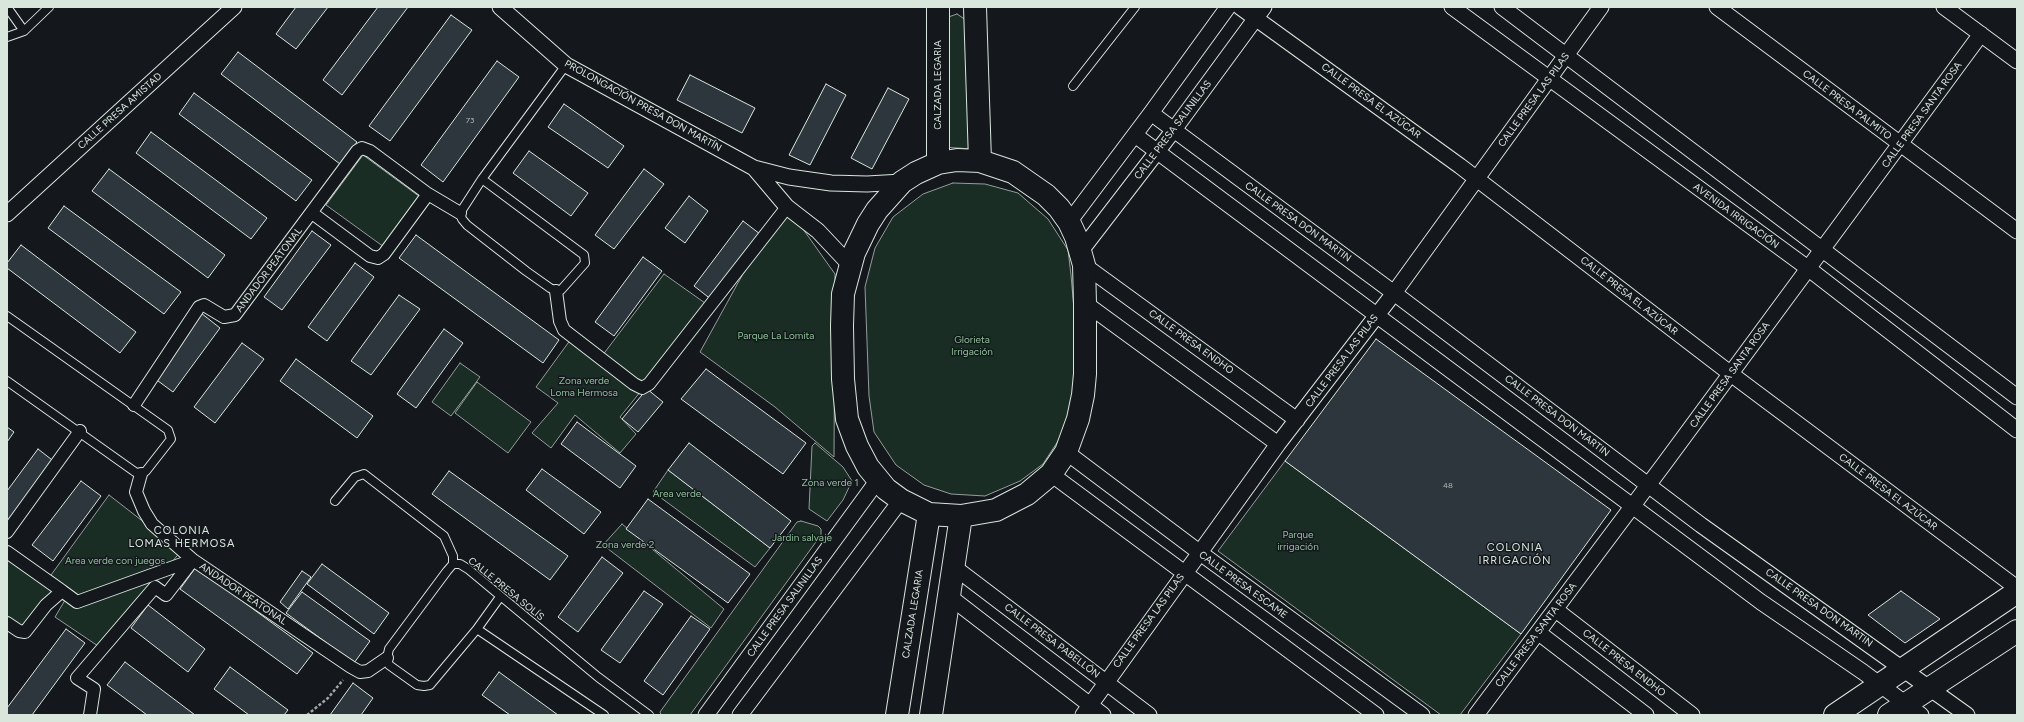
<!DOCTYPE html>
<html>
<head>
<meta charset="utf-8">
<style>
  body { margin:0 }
  #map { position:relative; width:2024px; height:722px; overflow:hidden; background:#14181c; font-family:Figtree,sans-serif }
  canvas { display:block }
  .frame { position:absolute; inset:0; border:8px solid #d8e6dc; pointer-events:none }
</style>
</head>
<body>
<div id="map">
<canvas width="2024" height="722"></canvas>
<div class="frame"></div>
</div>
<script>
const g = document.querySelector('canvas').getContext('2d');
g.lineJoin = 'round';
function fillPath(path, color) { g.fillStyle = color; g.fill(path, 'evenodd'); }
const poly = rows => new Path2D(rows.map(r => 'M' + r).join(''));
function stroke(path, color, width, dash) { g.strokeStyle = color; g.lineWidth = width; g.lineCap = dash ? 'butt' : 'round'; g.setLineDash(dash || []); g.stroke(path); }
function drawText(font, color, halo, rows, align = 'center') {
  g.font = font + ' Figtree,sans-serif'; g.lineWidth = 3; g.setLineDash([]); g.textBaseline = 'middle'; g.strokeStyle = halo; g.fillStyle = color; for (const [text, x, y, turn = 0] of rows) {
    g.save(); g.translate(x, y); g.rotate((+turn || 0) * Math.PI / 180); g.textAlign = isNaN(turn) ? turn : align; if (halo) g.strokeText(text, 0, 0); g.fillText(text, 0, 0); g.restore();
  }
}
const green = poly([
  [957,14,966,20,972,149,942,147,940,20,957,14],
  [363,155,420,197,384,247,326,205,363,155],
  [953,183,985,184,1018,193,1048,219,1068,250,1071,275,1077,344,1073,407,1062,435,1043,464,1020,481,985,496,951,494,924,485,896,465,874,432,869,396,865,287,875,248,893,217,923,194,953,183],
  [783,201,835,274,834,457,775,407,700,352,783,201],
  [664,274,705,303,643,384,602,356,664,274],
  [571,339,641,391,620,417,636,434,620,453,575,415,551,448,532,433,558,403,536,387,571,339],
  [460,363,480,377,451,416,432,402,460,363],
  [477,382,531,422,508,453,455,413,477,382],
  [815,443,843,467,852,481,843,500,827,521,809,509,812,446,815,443],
  [1285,461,1521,634,1460,715,1441,715,1218,551,1285,461],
  [668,470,770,548,755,567,653,492,668,470],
  [109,495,181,551,101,648,55,617,71,590,51,575,109,495],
  [801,521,818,526,821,529,821,535,690,715,661,715,660,712,797,522,801,521],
  [622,524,724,609,711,628,603,545,622,524],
  [7,555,53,589,24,628,7,616,7,555]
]);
const building = poly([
  [296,7,328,7,296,49,276,34,296,7],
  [378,7,408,7,342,95,323,80,378,7],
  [451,15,472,30,390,141,369,126,451,15],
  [238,52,357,142,340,164,221,74,238,52],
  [497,61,519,77,443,182,421,165,497,61],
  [690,75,755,108,742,133,677,100,690,75],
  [826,84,846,95,810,165,789,155,826,84],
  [888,88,909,99,872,169,851,158,888,88],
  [194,93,312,180,296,201,179,114,194,93],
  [564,104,624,146,608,168,548,127,564,104],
  [151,132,267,218,251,239,136,153,151,132],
  [529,151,588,193,571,216,513,173,529,151],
  [109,169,225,255,208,278,92,191,109,169],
  [644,169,664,184,614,249,595,235,644,169],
  [689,196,708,211,685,243,665,228,689,196],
  [64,206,181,292,164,314,48,228,64,206],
  [743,221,760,234,712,300,694,286,743,221],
  [312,231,331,245,282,310,264,297,312,231],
  [416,235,559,340,543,363,399,258,416,235],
  [21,245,136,332,120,353,7,268,7,263,21,245],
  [643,257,662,271,614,336,595,322,643,257],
  [355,263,374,277,327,341,308,327,355,263],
  [399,295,420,309,371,375,351,361,399,295],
  [201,313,220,328,173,392,154,378,201,313],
  [444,329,463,343,416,408,397,394,444,329],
  [1376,339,1611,510,1521,634,1285,461,1376,339],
  [242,343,264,359,215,423,194,407,242,343],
  [296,359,373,416,357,438,280,381,296,359],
  [706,369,806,443,783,474,681,399,706,369],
  [647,389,663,402,638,432,622,419,647,389],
  [577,422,636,466,620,488,561,444,577,422],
  [7,427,14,432,7,442,7,427],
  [689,443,791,521,770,548,668,470,689,443],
  [38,449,56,463,7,531,7,491,38,449],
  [542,469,601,512,584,534,526,490,542,469],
  [449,471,568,556,550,580,432,494,449,471],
  [81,481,101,496,53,561,32,545,81,481],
  [648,499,750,574,728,603,626,529,648,499],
  [602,557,623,573,578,632,558,617,602,557],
  [322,564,389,613,374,634,307,584,322,564],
  [196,567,313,653,297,674,180,589,196,567],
  [302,571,311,577,288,609,280,602,302,571],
  [644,591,663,604,620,663,601,650,644,591],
  [1901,591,1940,619,1905,643,1868,615,1901,591],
  [302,592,370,641,354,663,286,613,302,592],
  [148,605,205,649,188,672,131,628,148,605],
  [691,616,710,629,663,695,644,681,691,616],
  [66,629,85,643,32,715,7,715,7,708,66,629],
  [125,662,195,715,147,715,107,685,125,662],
  [230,667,288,710,284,715,249,715,214,689,230,667],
  [499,672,558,715,510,715,482,695,499,672],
  [353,683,373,698,361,715,330,715,353,683]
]);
const path = poly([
  [307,715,328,698,343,680]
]);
const service = poly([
  [7,7,24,31,49,7],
  [7,37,24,31],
  [1073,86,1135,7],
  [482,179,584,255,585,263,561,290,556,291,550,288,526,271,467,225,462,219,460,213,482,179,566,65],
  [7,316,168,430,171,439,146,471,141,474,135,472,7,381],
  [335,501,355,477,364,474,444,536,453,556,453,564],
  [477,629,500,597],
  [604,715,477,629,430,685,424,686,417,685,389,665,387,658,389,649,447,571,453,564,460,564,468,569,598,677,649,715]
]);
const pedestrian = poly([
  [312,213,370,256,378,258,384,254,428,194],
  [556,291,560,321,564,330,634,384,642,388,649,384,787,207],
  [134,405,199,307,204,305,224,317,235,315,357,151,362,148,370,151,428,194,460,213],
  [141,474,136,492,144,511,152,524,193,560,351,667,360,672,368,671,387,658],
  [7,532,80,431],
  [7,552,62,591],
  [7,623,19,631,25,632,46,605,62,591,77,602,193,560,166,595,155,587,77,678,94,689,90,715]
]);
const minor = poly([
  [500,7,566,65,754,168,789,177,831,183,867,184,902,182],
  [1240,7,1460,166,1731,374,2017,588],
  [1452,7,1809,269,2017,430],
  [1502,7,2017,397],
  [1717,7,2017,231],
  [1944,7,2017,61],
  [1151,113,1394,293,1701,525,1967,715],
  [1135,135,1761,602,1863,672,1921,715],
  [754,168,787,207,818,231,851,266],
  [7,214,234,7],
  [1069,222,1151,113,1228,7],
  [1080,252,1173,131,1264,7],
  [1084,265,1297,420],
  [1085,303,1278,444],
  [1066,452,1199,552,1422,715],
  [1051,474,1376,715],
  [954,567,1149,715],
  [950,597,1103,715],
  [1556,610,1692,715],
  [1539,633,1646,715],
  [706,715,878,480],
  [740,715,901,500],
  [1083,715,1278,444,1394,293,1601,7],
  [1476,715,1664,464,1981,34]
]);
const secondary = poly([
  [975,7,980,161],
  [957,160,980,161,1013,172,1046,195,1059,208,1069,222,1076,237,1084,265,1085,303,1085,374,1083,395,1078,419,1066,452,1051,474,1027,494,996,510,961,516,929,514,901,500,886,489,868,467,857,446,847,419,843,379,842,326,843,294,854,253,868,224,877,210,902,182,916,173,938,163,957,160],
  [938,163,938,7],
  [897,715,929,514],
  [931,715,961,516],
  [1835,715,2017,592],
  [1889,715,2017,631]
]);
const numberNames = [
  ["73",470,121],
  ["48",1448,486]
];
const streetNames = [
  ["CALZADA LEGARIA",938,85,-90],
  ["CALLE PRESA LAS PILAS",1534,100,-54],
  ["CALLE PRESA EL AZÚCAR",1371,101,36],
  ["CALLE PRESA PALMITO",1847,105,37],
  ["PROLONGACIÓN PRESA DON MARTÍN",643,106,29],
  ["CALLE PRESA AMISTAD",120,111,-42],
  ["CALLE PRESA SANTA ROSA",1922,115,-54],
  ["CALLE PRESA SALINILLAS",1173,130,-53],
  ["AVENIDA IRRIGACIÓN",1736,216,36],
  ["CALLE PRESA DON MARTIN",1298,222,36],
  ["ANDADOR PEATONAL",269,270,-53],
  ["CALLE PRESA EL AZÚCAR",1629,296,38],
  ["CALLE PRESA ENDHO",1191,342,36],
  ["CALLE PRESA LAS PILAS",1342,361,-53],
  ["CALLE PRESA SANTA ROSA",1730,375,-54],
  ["CALLE PRESA DON MARTIN",1557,416,37],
  ["CALLE PRESA EL AZÚCAR",1888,492,37],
  ["CALLE PRESA ESCAME",1243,585,36],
  ["CALLE PRESA SOLÍS",506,589,39],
  ["ANDADOR PEATONAL",243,594,34],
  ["CALLE PRESA SALINILLAS",785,607,-54],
  ["CALLE PRESA DON MARTIN",1819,608,35],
  ["CALZADA LEGARIA",913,614,-81],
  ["CALLE PRESA LAS PILAS",1149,621,-54],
  ["CALLE PRESA SANTA ROSA",1536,635,-53],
  ["CALLE PRESA PABELLÓN",1052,641,37],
  ["CALLE PRESA ENDHO",1624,663,38]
];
const parkNames = [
  ["Parque La Lomita",776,336],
  ["Glorieta",972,340],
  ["Irrigación",972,352],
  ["Zona verde",584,381],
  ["Loma Hermosa",584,393],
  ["Zona verde 1",830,483],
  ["Area verde",677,494],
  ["Parque",1298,535],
  ["irrigación",1298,547],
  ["Jardin salvaje",802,538],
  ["Zona verde 2",625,545],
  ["Area verde con juegos",115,561]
];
const neighbourhoodNames = [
  ["COLONIA",182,531],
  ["LOMAS HERMOSA",182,544],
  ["COLONIA",1515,548],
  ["IRRIGACIÓN",1515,561]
];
fillPath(green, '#1a2d24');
stroke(green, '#939e99', 1);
fillPath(building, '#2c363c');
stroke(building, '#d8e6dc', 1);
stroke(service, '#d8e6dc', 10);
stroke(pedestrian, '#d8e6dc', 14);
stroke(minor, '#d8e6dc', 17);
stroke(secondary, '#d8e6dc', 24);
stroke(path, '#9da8a2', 2.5, [3, 2]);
stroke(service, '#14181c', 8);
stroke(pedestrian, '#14181c', 12);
stroke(minor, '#14181c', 15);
stroke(secondary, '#14181c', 22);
drawText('8px', '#adbab4', null, numberNames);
drawText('10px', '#d8e6dc', '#14181c', streetNames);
drawText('10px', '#8ac095', '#14181c', parkNames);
g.letterSpacing = '1px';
drawText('11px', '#d8e6dc', '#14181c', neighbourhoodNames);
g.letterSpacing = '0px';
</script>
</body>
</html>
